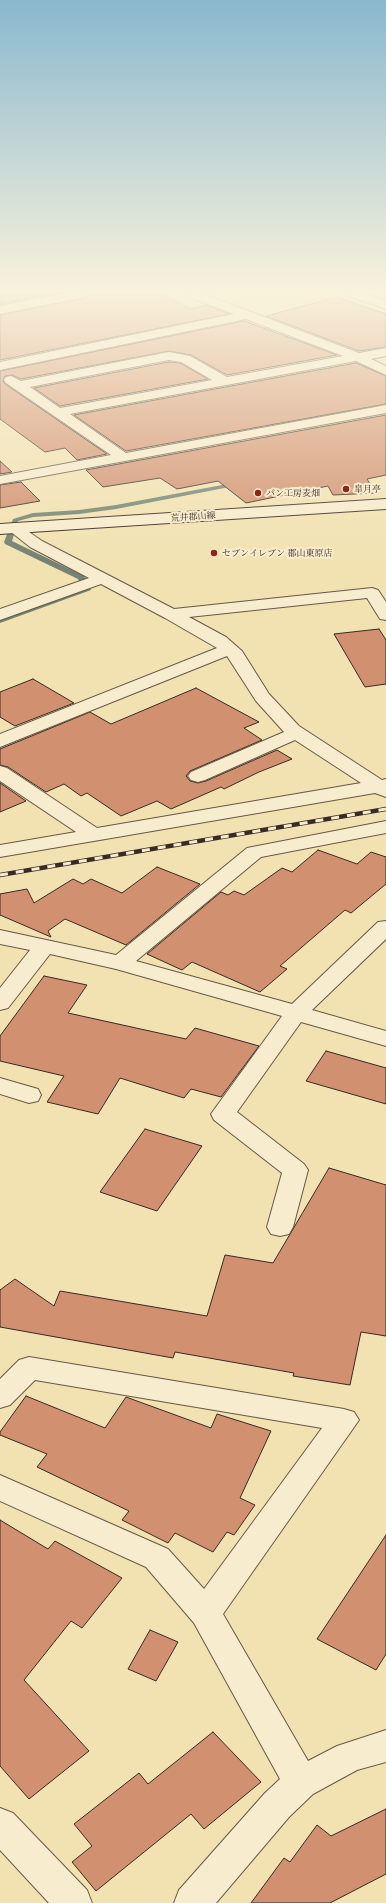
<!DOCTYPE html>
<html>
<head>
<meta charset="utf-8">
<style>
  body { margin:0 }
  canvas { display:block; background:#f2e2b2 }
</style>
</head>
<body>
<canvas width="386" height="1903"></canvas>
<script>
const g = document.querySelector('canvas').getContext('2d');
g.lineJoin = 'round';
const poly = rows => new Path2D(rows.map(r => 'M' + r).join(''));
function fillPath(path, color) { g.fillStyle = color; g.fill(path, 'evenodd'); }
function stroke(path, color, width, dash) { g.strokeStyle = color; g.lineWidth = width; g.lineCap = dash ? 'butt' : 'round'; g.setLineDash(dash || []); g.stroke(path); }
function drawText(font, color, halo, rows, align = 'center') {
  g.font = font + ' "Libre Caslon Text","Noto Serif JP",serif'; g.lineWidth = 4; g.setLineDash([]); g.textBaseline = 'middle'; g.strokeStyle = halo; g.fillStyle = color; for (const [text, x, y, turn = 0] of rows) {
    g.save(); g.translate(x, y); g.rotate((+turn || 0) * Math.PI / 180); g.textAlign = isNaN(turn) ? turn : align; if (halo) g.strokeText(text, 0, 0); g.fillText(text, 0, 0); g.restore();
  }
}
const stream = poly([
  [238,482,240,483,240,485,116,509,79,514,33,517,18,521,12,541,84,576,91,590,0,623,0,618,83,589,78,579,5,544,4,542,13,519,33,513,79,510,116,505,238,482]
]);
const building = poly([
  [0,293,58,293,0,304,0,293],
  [91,293,161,293,190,309,207,305,229,314,0,360,0,315,84,298,91,293],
  [337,297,386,314,386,347,359,351,266,316,337,297],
  [244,321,337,355,227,375,191,355,169,351,21,379,12,375,5,376,3,381,5,384,107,454,77,460,65,448,45,452,0,419,0,371,244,321],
  [169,362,180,363,208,379,60,406,34,388,169,362],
  [356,363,386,376,386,404,126,451,74,415,356,363],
  [386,415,386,475,367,479,376,493,333,495,328,486,246,503,218,481,177,489,160,478,103,487,86,470,386,415],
  [0,461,12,472,0,474,0,461],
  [21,482,40,501,0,508,0,485,21,482],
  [379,629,386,640,386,684,365,687,334,634,379,629],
  [33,679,74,703,15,726,0,717,0,692,33,679],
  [196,688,259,722,244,728,262,740,190,771,186,776,190,781,198,783,206,781,277,750,292,759,259,772,224,789,221,787,171,809,157,801,121,816,87,793,81,796,64,784,46,792,8,767,0,765,0,749,90,712,111,724,196,688],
  [0,783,26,801,0,812,0,783],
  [318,850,357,864,371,852,386,857,386,884,351,913,345,910,280,966,287,969,260,992,192,962,182,970,147,954,221,892,228,895,234,891,244,895,282,868,292,872,318,850],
  [157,867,200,884,126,945,65,919,48,931,51,937,0,915,0,894,27,889,34,903,73,879,83,884,91,879,122,893,157,867],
  [44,976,87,985,68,1013,186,1039,195,1028,259,1046,221,1097,191,1089,184,1098,120,1078,98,1114,47,1102,64,1076,0,1061,0,1036,44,976],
  [326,1051,386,1068,386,1104,306,1081,326,1051],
  [145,1129,202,1146,157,1211,100,1192,145,1129],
  [329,1168,386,1185,386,1336,361,1332,350,1385,293,1376,294,1373,175,1352,173,1358,0,1327,0,1290,15,1279,54,1306,60,1291,207,1316,225,1255,273,1263,329,1168],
  [26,1396,105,1428,126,1397,211,1428,217,1414,271,1431,240,1498,255,1505,234,1535,227,1532,213,1552,175,1533,168,1543,122,1520,129,1511,37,1467,47,1454,0,1435,0,1432,26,1396],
  [0,1520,48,1549,55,1541,122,1578,82,1628,71,1621,24,1680,89,1751,29,1799,0,1766,0,1520],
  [386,1535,386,1654,376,1670,317,1639,386,1535],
  [150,1630,178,1642,156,1681,128,1669,150,1630],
  [213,1732,261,1782,204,1829,191,1814,96,1891,72,1862,92,1846,74,1824,139,1773,148,1784,213,1732],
  [386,1809,386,1874,330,1903,251,1903,284,1858,290,1862,317,1825,331,1836,386,1809]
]);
const minor = poly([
  [66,293,90,293,84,297,0,314,0,306,66,293],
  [184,293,201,293,359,353,386,348,386,356,371,359,386,366,386,375,356,361,70,414,126,453,386,405,386,413,0,484,0,476,111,455,6,383,4,380,6,377,11,376,21,381,169,352,190,356,227,377,343,356,246,319,0,370,0,362,234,314,186,296,184,293],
  [169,360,181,362,212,380,60,408,30,387,169,360],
  [14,523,19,525,42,541,174,609,372,588,378,590,386,602,386,620,380,619,367,598,189,617,226,637,242,651,269,694,299,726,382,780,386,779,386,797,375,793,0,857,0,845,76,832,0,781,0,766,7,768,97,828,361,783,295,740,205,780,198,782,191,780,188,776,191,772,284,732,256,701,227,656,0,747,0,734,217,648,165,618,101,584,0,620,0,609,89,578,30,547,6,528,9,525,14,523],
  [386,821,386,833,261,857,136,961,292,1004,378,922,386,921,386,939,312,1010,386,1031,386,1046,301,1022,237,1112,304,1164,308,1170,293,1227,289,1234,280,1236,271,1234,267,1227,282,1173,214,1120,211,1114,282,1016,116,969,50,954,8,1008,0,1010,0,988,30,950,0,944,0,930,116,955,247,848,386,821],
  [0,1078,38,1089,41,1095,38,1101,29,1103,0,1094,0,1078],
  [29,1357,344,1409,354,1412,359,1420,223,1614,308,1761,337,1746,386,1730,386,1762,357,1770,313,1794,289,1817,216,1903,174,1903,179,1890,265,1793,280,1779,194,1623,146,1567,0,1501,0,1475,168,1549,204,1589,322,1428,35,1380,10,1405,0,1408,0,1379,19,1360,29,1357],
  [0,1808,13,1813,87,1890,92,1903,49,1903,0,1850,0,1808]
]);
const tertiary = poly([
  [347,293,364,293,386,301,386,309,349,296,347,293]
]);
const secondary = poly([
  [386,499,386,509,0,534,0,524,386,499]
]);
const rail = poly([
  [0,875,386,809]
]);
const markers = [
  [346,489,4,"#8f2418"],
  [258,493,4,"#8f2418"],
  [214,553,4,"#8f2418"]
];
const farPoinames = [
  ["皐月亭",354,489],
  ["パン工房麦畑",266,493],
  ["セブンイレブン 郡山東原店",222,553]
];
const farStreetnames = [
  ["荒井郡山線",193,517,-4]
];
fillPath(stream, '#748373');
fillPath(building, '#d19070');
stroke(building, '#392a24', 1);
stroke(minor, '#675848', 2);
stroke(tertiary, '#675848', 2);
stroke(secondary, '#392a24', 2);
fillPath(minor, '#f7eccd');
fillPath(tertiary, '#f7eccd');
fillPath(secondary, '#f7eccd');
stroke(rail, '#392a24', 4.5);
stroke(rail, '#f7eccd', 3, [8]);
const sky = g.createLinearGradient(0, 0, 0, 559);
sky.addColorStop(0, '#89b8ce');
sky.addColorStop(0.52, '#f9f2dc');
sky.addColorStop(1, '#f9f2dc00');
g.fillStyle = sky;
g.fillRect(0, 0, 386, 559);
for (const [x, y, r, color] of markers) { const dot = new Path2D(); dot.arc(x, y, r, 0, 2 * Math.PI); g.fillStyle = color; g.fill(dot); stroke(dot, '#f7eccd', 1.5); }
drawText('9px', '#392a24', '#f7eccd', farPoinames, 'left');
drawText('9px', '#392a24', '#f7eccd', farStreetnames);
</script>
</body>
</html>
